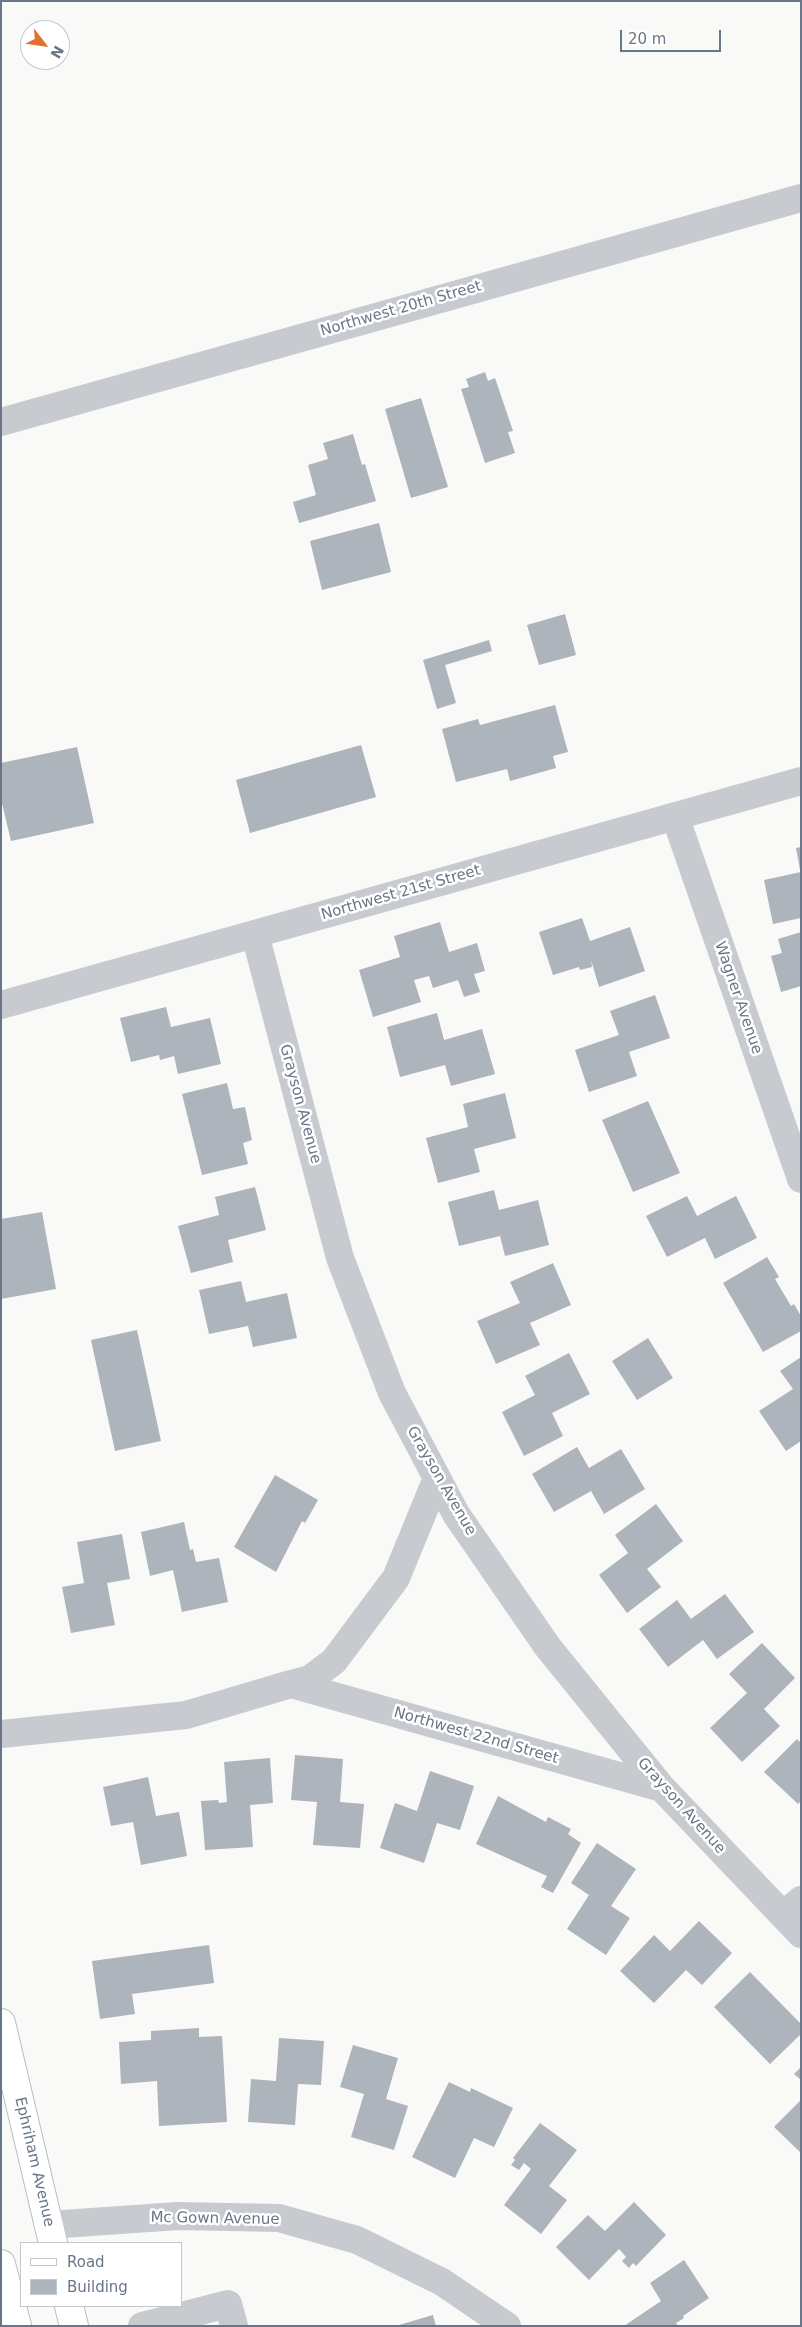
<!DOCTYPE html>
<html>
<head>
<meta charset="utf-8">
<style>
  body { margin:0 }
  #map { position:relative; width:802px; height:2327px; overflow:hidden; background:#f9f9f7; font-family:"DejaVu Sans",sans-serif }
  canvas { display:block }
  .frame { position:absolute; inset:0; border:2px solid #697688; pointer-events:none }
  .legend { position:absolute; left:20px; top:2242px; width:162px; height:65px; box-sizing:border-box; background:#fff; border:1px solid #c3c8cf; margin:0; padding:6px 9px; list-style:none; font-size:15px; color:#697688 }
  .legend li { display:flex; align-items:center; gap:10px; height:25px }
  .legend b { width:25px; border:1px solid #c3c8cf }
  .north { position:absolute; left:20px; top:20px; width:50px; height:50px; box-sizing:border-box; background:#fff; border:1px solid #c3c8cf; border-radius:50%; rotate:120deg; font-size:14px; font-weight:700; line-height:20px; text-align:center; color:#697688 }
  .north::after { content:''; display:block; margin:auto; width:18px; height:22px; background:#e2702f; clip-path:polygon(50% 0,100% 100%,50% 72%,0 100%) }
  .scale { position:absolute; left:620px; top:30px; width:101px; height:22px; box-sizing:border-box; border:2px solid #697688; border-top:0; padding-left:6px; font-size:15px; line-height:18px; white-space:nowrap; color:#697688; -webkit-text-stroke:4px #fff; paint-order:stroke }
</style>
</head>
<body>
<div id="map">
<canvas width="802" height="2327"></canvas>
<div class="frame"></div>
<ul class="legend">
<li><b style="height:6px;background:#fff"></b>Road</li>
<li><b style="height:14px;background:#aeb4bc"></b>Building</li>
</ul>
<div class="north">N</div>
<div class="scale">20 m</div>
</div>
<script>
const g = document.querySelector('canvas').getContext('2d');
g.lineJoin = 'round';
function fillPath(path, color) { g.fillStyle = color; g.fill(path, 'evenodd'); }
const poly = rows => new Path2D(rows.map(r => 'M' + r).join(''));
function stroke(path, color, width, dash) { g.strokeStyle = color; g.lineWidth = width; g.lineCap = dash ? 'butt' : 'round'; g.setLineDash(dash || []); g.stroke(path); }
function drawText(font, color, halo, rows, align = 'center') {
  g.font = font + ' "DejaVu Sans",sans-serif'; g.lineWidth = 5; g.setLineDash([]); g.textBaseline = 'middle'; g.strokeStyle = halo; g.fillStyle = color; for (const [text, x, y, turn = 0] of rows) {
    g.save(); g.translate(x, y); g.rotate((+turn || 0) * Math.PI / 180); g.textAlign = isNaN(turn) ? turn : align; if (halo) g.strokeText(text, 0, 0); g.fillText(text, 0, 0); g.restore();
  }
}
const building = poly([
  [485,372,488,381,495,378,513,431,508,432,515,453,485,463,461,389,469,387,466,379],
  [421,398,448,487,411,498,385,409],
  [353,434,362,465,365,464,376,501,299,523,293,502,316,495,308,465,328,459,323,443],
  [379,523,391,572,322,590,310,541],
  [565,614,576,655,539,665,527,625],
  [489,640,492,651,445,665,456,703,437,709,423,660],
  [555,705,568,752,553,756,556,768,510,781,507,769,456,782,442,729,478,719,480,725],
  [361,745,376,797,250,833,236,780],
  [77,747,94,823,11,841,1,799,1,763],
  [801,847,801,870,800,870,796,848],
  [801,872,801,918,773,924,764,880],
  [582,918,590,941,630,927,645,971,599,987,591,960,592,967,580,970,579,967,553,975,539,932],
  [440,922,449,952,477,943,485,971,474,974,480,992,464,997,458,980,433,988,429,976,414,980,421,1002,373,1017,359,970,400,957,394,936],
  [801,932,801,986,781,992,771,956,782,953,778,939],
  [655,995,670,1038,629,1052,637,1076,589,1092,575,1050,619,1035,610,1011],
  [166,1007,171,1027,210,1018,221,1064,178,1074,174,1056,160,1060,159,1055,131,1062,120,1018],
  [437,1013,444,1040,482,1029,495,1074,451,1086,445,1065,400,1077,387,1027],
  [227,1083,233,1109,245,1107,252,1140,243,1143,248,1164,202,1175,182,1094],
  [505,1093,516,1138,474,1149,480,1172,438,1183,426,1138,468,1127,463,1104],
  [648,1101,680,1173,633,1192,602,1120],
  [255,1187,266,1230,228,1240,233,1262,191,1273,178,1226,219,1215,215,1197],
  [494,1190,499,1210,538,1200,549,1245,505,1256,500,1236,459,1246,448,1202],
  [687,1196,697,1216,736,1196,757,1238,715,1259,705,1238,667,1257,646,1216],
  [42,1212,56,1289,1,1299,1,1219],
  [767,1257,779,1277,775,1279,791,1306,794,1304,801,1316,801,1331,763,1352,723,1283],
  [553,1263,571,1305,530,1323,540,1345,496,1364,477,1321,520,1303,510,1282],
  [241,1281,246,1302,287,1293,297,1338,253,1347,248,1326,209,1334,199,1290],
  [137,1330,161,1441,115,1451,91,1340],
  [648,1338,673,1378,637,1400,612,1361],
  [569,1353,590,1394,552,1413,563,1436,524,1456,502,1412,535,1395,525,1376],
  [801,1357,801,1441,786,1451,759,1411,793,1389,780,1371],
  [577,1447,589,1468,621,1449,645,1489,604,1514,591,1491,554,1512,532,1474],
  [275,1475,318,1500,305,1523,302,1521,276,1572,234,1547],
  [656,1504,683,1541,647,1569,661,1587,627,1613,599,1575,628,1553,615,1535],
  [184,1522,190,1550,193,1549,196,1562,219,1558,228,1602,182,1612,173,1570,150,1576,141,1532],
  [122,1534,130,1579,107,1583,115,1625,71,1633,62,1587,84,1583,77,1542],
  [725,1594,754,1632,717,1659,703,1640,668,1667,639,1629,677,1600,691,1619],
  [762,1643,795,1678,764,1709,780,1726,742,1762,710,1728,747,1693,729,1674],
  [797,1739,801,1743,801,1801,798,1804,764,1772],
  [295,1755,343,1759,340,1802,364,1804,360,1848,313,1845,317,1802,291,1800],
  [270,1758,273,1803,250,1805,253,1847,205,1850,201,1801,218,1800,219,1803,227,1802,224,1762],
  [430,1771,474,1786,460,1830,437,1823,424,1863,380,1848,395,1803,417,1811],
  [148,1777,156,1816,179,1812,187,1856,141,1865,133,1822,111,1826,103,1787],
  [498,1796,546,1822,548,1817,571,1829,568,1834,581,1843,553,1893,541,1887,547,1876,476,1844],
  [597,1843,636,1869,611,1906,630,1918,606,1955,567,1929,589,1895,571,1883],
  [699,1921,732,1953,702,1985,686,1970,654,2003,620,1971,654,1935,670,1951],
  [209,1945,214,1983,132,1994,135,2014,100,2019,92,1961],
  [750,1972,801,2024,801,2034,770,2064,714,2007],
  [199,2028,199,2037,222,2036,227,2122,159,2126,157,2081,121,2084,119,2042,151,2040,151,2031],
  [279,2038,324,2041,321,2085,298,2084,295,2125,248,2122,251,2079,276,2081],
  [353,2045,398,2058,386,2099,408,2106,394,2150,351,2137,364,2094,340,2087],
  [801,2067,801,2080,794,2074],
  [449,2082,470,2092,471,2088,513,2108,494,2147,474,2138,455,2178,412,2157],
  [801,2100,801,2153,774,2127],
  [540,2123,577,2150,549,2186,567,2200,541,2234,504,2205,531,2169,524,2163,519,2170,511,2165,515,2160,513,2158],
  [634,2202,666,2235,636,2266,633,2263,629,2268,622,2261,626,2257,619,2249,589,2280,556,2247,588,2215,605,2231],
  [684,2260,709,2298,683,2316,684,2318,676,2323,678,2326,624,2326,661,2301,650,2283],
  [433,2315,436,2326,399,2326,399,2325]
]);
const minor = poly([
  [1,422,801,198],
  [675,816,801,1179],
  [255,934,340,1258,392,1393,456,1514,547,1646,662,1788,801,1934],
  [1,1005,801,781],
  [291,1684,310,1679,334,1661,396,1578,437,1478],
  [1,1734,186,1715,291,1684,662,1788],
  [783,1915,801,1900],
  [48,2225,178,2216,279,2218,357,2240,442,2282,507,2326],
  [142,2326,228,2304,234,2326]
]);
const major = poly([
  [1,2023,53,2243],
  [1,2264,17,2326],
  [69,2306,74,2326]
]);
const streetNames = [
  ["Northwest 20th Street",401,309,-16],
  ["Northwest 21st Street",401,893,-16],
  ["Wagner Avenue",738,998,71],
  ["Grayson Avenue",300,1104,75],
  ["Grayson Avenue",441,1481,60],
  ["Northwest 22nd Street",476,1736,16],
  ["Grayson Avenue",681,1806,48],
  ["Ephriham Avenue",34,2162,77],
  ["Mc Gown Avenue",215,2219,1]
];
fillPath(building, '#aeb4bc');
stroke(major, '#babdc2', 30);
stroke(minor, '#c7cace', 28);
stroke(major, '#fff', 28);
drawText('15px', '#697688', '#fff', streetNames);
</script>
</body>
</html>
